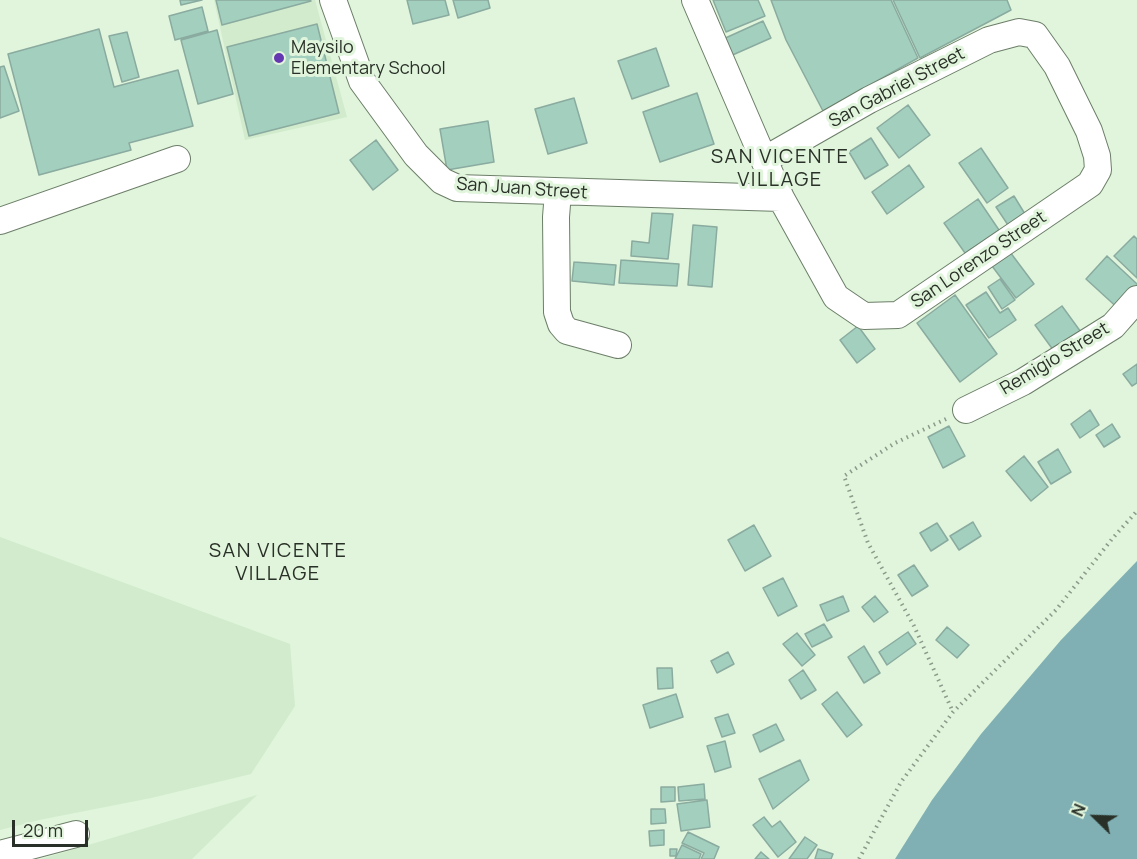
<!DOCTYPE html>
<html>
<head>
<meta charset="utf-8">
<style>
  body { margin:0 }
  #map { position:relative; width:1137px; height:859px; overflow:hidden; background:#e0f5dc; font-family:Manrope,sans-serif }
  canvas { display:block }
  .north { position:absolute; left:1065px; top:787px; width:60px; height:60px; -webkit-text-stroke:4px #e0f5dc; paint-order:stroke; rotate:293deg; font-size:16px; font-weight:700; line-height:24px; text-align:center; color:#293027 }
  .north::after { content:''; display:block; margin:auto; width:21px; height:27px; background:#293027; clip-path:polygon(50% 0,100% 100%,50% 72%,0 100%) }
  .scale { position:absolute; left:12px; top:820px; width:76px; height:27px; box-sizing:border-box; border:3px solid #293027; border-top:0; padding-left:8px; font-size:18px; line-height:21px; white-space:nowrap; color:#293027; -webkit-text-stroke:4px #e0f5dc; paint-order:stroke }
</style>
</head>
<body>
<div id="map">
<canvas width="1137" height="859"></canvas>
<div class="north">N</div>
<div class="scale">20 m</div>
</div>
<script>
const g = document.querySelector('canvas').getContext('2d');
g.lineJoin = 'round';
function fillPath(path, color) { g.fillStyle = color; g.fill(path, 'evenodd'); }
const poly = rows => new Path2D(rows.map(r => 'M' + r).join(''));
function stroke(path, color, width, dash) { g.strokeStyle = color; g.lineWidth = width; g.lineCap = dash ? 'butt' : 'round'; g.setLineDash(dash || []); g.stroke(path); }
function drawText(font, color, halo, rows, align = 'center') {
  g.font = font + ' Manrope,sans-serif'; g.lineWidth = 6; g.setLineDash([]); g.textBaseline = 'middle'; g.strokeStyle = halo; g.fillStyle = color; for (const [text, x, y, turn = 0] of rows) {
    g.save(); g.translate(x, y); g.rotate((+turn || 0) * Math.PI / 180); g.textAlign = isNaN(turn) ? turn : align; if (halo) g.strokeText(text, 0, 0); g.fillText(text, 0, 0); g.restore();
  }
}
const built = poly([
  [214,0,315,0,347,117,245,140],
  [0,537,290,644,295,706,251,774,151,798,39,820,0,830],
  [257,795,192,859,41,859]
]);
const water = poly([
  [1137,561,1137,859,895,859,932,800,981,734,1061,640]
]);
const building = poly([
  [180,0,202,0,181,5,180,0],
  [216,0,310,0,311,1,222,25,216,0],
  [407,0,445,0,449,15,413,24,407,0],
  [453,0,488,0,490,8,458,18,453,0],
  [713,0,758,0,765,16,726,32,713,0],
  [771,0,891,0,918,58,823,111,786,40,771,0],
  [893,0,1007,0,1011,10,920,58,893,0],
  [202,7,208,31,175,40,169,16,202,7],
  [763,21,771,38,728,57,721,40,763,21],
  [317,24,339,113,249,136,227,47,317,24],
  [99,29,114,87,178,70,193,126,129,143,131,150,39,175,8,54,99,29],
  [217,30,233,94,198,104,181,40,217,30],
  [127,32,139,77,122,82,109,36,127,32],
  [656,48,669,86,632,99,618,61,656,48],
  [4,66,19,111,0,118,0,67,4,66],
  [697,93,714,144,660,162,643,112,697,93],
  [574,98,587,143,548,154,535,109,574,98],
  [908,105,930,135,899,158,877,128,908,105],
  [488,121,494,162,447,170,440,129,488,121],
  [871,138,888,165,865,179,849,152,871,138],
  [376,140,398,170,373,190,350,160,376,140],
  [981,148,1008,188,987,203,959,163,981,148],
  [909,165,924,187,887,214,872,192,909,165],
  [1014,196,1025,214,1008,225,996,207,1014,196],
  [978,199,999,230,965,253,944,223,978,199],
  [652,213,673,214,668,259,631,256,632,241,649,243,652,213],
  [693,225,717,227,712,287,688,285,693,225],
  [1134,236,1137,239,1137,278,1114,256,1134,236],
  [1010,252,1034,284,1016,298,992,266,1010,252],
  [1107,256,1137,284,1137,294,1121,311,1086,279,1107,256],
  [621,260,679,264,677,286,619,283,621,260],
  [574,262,616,265,614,285,572,281,574,262],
  [1000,279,1015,300,1002,309,988,287,1000,279],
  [986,292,1000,313,1008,308,1016,320,989,338,966,305,986,292],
  [955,295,997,354,960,382,917,323,955,295],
  [1062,306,1086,339,1059,358,1035,325,1062,306],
  [858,326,875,349,857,363,840,340,858,326],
  [1137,364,1137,383,1132,386,1123,374,1137,364],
  [1090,410,1099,425,1080,438,1071,424,1090,410],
  [1112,424,1120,437,1104,447,1096,435,1112,424],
  [949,426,965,456,943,468,928,437,949,426],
  [1058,449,1071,472,1051,484,1038,462,1058,449],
  [1024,456,1048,487,1031,501,1006,471,1024,456],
  [973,522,981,536,959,550,950,536,973,522],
  [937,523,948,540,931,551,920,533,937,523],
  [754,525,771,556,745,571,728,540,754,525],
  [914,565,928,586,912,596,898,575,914,565],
  [783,578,797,606,778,616,763,588,783,578],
  [843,596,849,611,827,621,820,605,843,596],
  [875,596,888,612,874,622,862,607,875,596],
  [824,624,832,637,812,647,805,634,824,624],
  [947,627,969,645,957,658,936,640,947,627],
  [908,632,916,644,887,665,879,652,908,632],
  [797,633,815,655,802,666,783,644,797,633],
  [864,646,880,673,864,683,848,657,864,646],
  [728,652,734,664,717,673,711,661,728,652],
  [657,668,672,668,673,688,658,689,657,668],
  [803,670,816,690,801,699,789,680,803,670],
  [837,692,862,725,847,737,822,704,837,692],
  [676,694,683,717,650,728,643,705,676,694],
  [728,714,735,733,722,737,715,718,728,714],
  [776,724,784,740,760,752,753,735,776,724],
  [725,741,731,767,715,772,707,746,725,741],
  [800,760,809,780,773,809,759,779,800,760],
  [704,784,705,799,679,801,678,787,704,784],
  [661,787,675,787,675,801,661,802,661,787],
  [707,800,710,827,681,831,677,804,707,800],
  [651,809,665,809,666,823,651,824,651,809],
  [764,817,772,827,780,821,796,842,778,857,753,825,764,817],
  [664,830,664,845,650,846,649,831,664,830],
  [688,832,719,847,714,859,701,859,704,853,682,843,688,832],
  [805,837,817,845,807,859,789,859,805,837],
  [682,845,701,854,699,859,675,859,682,845],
  [670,849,677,849,676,856,670,856,670,849],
  [818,849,833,854,831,859,815,859,818,849],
  [761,852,769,859,755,859,761,852]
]);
const path = poly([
  [946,419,895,443,844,476,868,543,914,626,953,712],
  [859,859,901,782,953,712,1056,610,1112,539,1137,511]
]);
const minor = poly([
  [333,0,362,81,416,155,442,181,457,188,781,198],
  [695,0,764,160,781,198,836,297,864,316,898,315,1090,184,1098,170,1097,156,1089,131,1057,66,1035,35,1019,32,989,40,869,100,764,160],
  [558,192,556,217,557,312,561,324,567,331,618,345],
  [0,221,177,159],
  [966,410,1023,382,1113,326,1137,299],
  [0,854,76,834]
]);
const markers = [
  [279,58,6,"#6438b0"]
];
const poiNames = [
  ["Maysilo",291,48],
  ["Elementary School",291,69]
];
const streetNames = [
  ["San Gabriel Street",897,88,-28],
  ["San Juan Street",522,189,4],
  ["San Lorenzo Street",979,260,-34],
  ["Remigio Street",1055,359,-31]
];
const neighbourhoodNames = [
  ["SAN VICENTE",780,157],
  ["VILLAGE",780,180],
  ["SAN VICENTE",278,551],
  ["VILLAGE",278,574]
];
fillPath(built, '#d1ebcc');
fillPath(water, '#80b0b4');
fillPath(building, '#a3cfbf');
stroke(building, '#8aab9f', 1.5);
stroke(minor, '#6c7e68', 28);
stroke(path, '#8c9a89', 4, [1.5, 4.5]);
stroke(minor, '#fff', 26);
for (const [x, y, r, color] of markers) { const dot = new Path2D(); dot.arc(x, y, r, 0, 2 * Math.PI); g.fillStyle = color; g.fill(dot); stroke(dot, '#e0f5dc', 2); }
drawText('18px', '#293027', '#e0f5dc', poiNames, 'left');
drawText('18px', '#293027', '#e0f5dc', streetNames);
g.letterSpacing = '1.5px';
drawText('20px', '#293027', '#e0f5dc', neighbourhoodNames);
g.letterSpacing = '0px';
</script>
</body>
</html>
